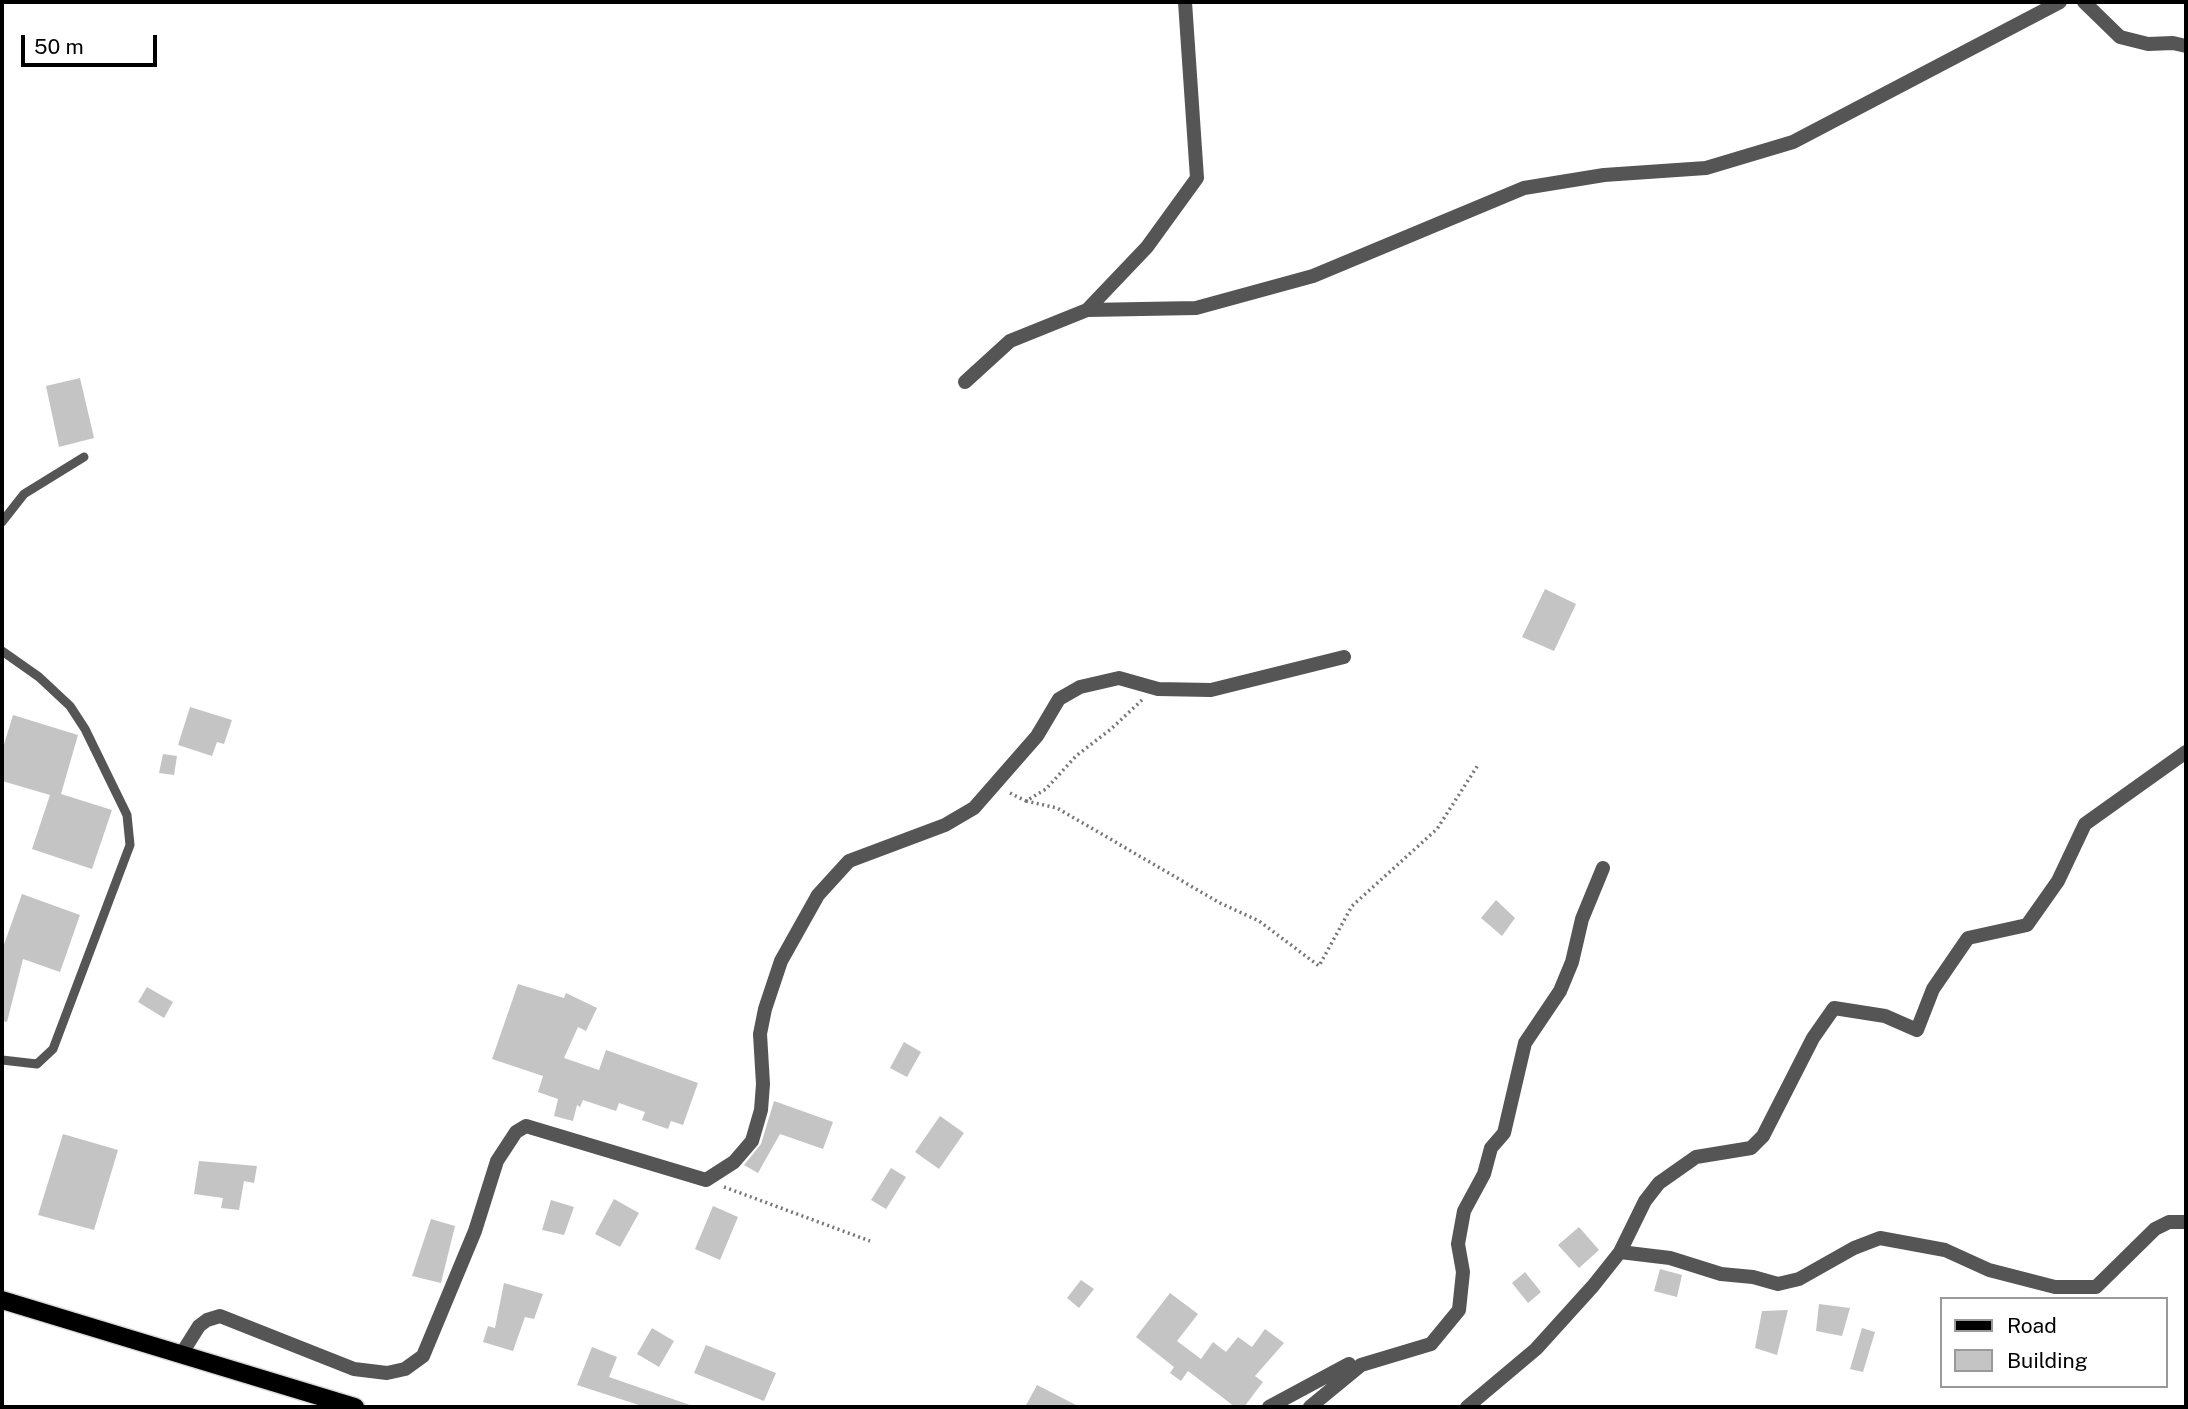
<!DOCTYPE html>
<html>
<head>
<meta charset="utf-8">
<style>
  body { margin:0 }
  #map { position:relative; width:2188px; height:1409px; overflow:hidden; background:#fff; font-family:"Public Sans",sans-serif }
  canvas { display:block }
  .frame { position:absolute; inset:0; border:4px solid #000; pointer-events:none }
  .legend { position:absolute; left:1940px; top:1297px; width:228px; height:91px; box-sizing:border-box; background:#fff; border:2px solid #999; margin:0; padding:9px 12px; list-style:none; font-size:21px; color:#000 }
  .legend li { display:flex; align-items:center; gap:14px; height:35px }
  .legend b { width:35px; border:2px solid #999 }
  .scale { position:absolute; left:21px; top:35px; width:136px; height:32px; box-sizing:border-box; border:4px solid #000; border-top:0; padding-left:9px; font-size:21px; line-height:24px; white-space:nowrap; color:#000; -webkit-text-stroke:5px #fff; paint-order:stroke }
</style>
</head>
<body>
<div id="map">
<canvas width="2188" height="1409"></canvas>
<div class="frame"></div>
<ul class="legend">
<li><b style="height:9px;background:#000"></b>Road</li>
<li><b style="height:19px;background:#c4c4c4"></b>Building</li>
</ul>
<div class="scale">50 m</div>
</div>
<script>
const g = document.querySelector('canvas').getContext('2d');
g.lineJoin = 'round';
function fillPath(path, color) { g.fillStyle = color; g.fill(path, 'evenodd'); }
const poly = rows => new Path2D(rows.map(r => 'M' + r).join(''));
function stroke(path, color, width, dash) { g.strokeStyle = color; g.lineWidth = width; g.lineCap = dash ? 'butt' : 'round'; g.setLineDash(dash || []); g.stroke(path); }
const building = poly([
  [80,378,94,438,59,447,46,386],
  [1545,589,1576,604,1554,651,1522,637],
  [190,707,232,720,224,744,217,742,212,756,178,745],
  [13,715,78,735,61,794,112,810,92,869,32,849,50,795,2,781,2,751],
  [163,754,177,756,174,775,159,773],
  [22,894,80,915,60,972,23,959,7,1022,2,1021,2,950],
  [1496,900,1515,918,1502,936,1481,918],
  [518,984,564,998,566,993,597,1008,586,1031,578,1027,564,1058,599,1070,606,1050,698,1083,683,1125,671,1121,668,1129,642,1120,645,1112,619,1103,616,1111,583,1100,580,1107,577,1105,573,1121,554,1116,558,1099,538,1092,543,1076,492,1059],
  [147,987,173,1002,164,1018,138,1002],
  [904,1042,921,1052,907,1077,890,1068],
  [774,1101,833,1122,823,1149,780,1134,758,1173,744,1165,761,1144],
  [940,1116,964,1133,939,1169,915,1152],
  [63,1134,118,1150,94,1230,38,1215],
  [199,1161,257,1166,254,1183,244,1181,239,1210,221,1208,223,1198,194,1194],
  [891,1168,906,1177,886,1209,871,1200],
  [614,1199,639,1213,620,1247,595,1234],
  [551,1200,574,1207,564,1235,542,1230],
  [713,1206,738,1217,720,1260,695,1249],
  [431,1219,455,1226,441,1283,412,1276],
  [1579,1227,1599,1250,1579,1268,1558,1245],
  [1660,1269,1682,1275,1677,1297,1654,1291],
  [1525,1272,1541,1292,1528,1303,1512,1283],
  [1081,1280,1094,1289,1079,1308,1067,1298],
  [504,1283,543,1294,534,1319,525,1317,513,1351,483,1342,488,1326,495,1328],
  [1170,1293,1198,1314,1177,1341,1201,1359,1213,1342,1226,1352,1238,1337,1252,1347,1265,1329,1284,1343,1255,1376,1263,1382,1244,1407,1235,1407,1188,1371,1181,1381,1170,1373,1174,1367,1136,1337],
  [1819,1304,1850,1308,1842,1336,1816,1331],
  [1788,1310,1777,1355,1755,1348,1762,1311],
  [652,1328,674,1341,659,1367,637,1354],
  [1862,1328,1875,1332,1863,1372,1850,1369],
  [706,1345,776,1373,764,1401,694,1373],
  [592,1347,617,1357,609,1377,690,1405,690,1407,645,1407,577,1385],
  [1037,1385,1080,1407,1025,1407]
]);
const path = poly([
  [1010,793,1026,801,1046,789,1076,756,1111,729,1142,700],
  [1026,801,1057,808,1220,903,1259,921,1319,966,1352,906,1437,829,1478,765],
  [724,1187,870,1241]
]);
const service = poly([
  [2,522,24,494,84,457],
  [2,651,39,677,70,706,85,729,127,815,130,845,53,1049,37,1064,2,1060]
]);
const minor = poly([
  [2084,2,2120,37,2148,44,2173,43,2186,46],
  [1087,310,1147,247,1197,178,1185,2],
  [965,382,1010,341,1087,310,1196,308,1313,276,1524,188,1604,175,1706,168,1793,142,2060,2],
  [1620,1252,1670,1258,1721,1274,1753,1277,1778,1284,1799,1279,1854,1248,1880,1238,1945,1250,1989,1270,2055,1287,2096,1287,2155,1229,2169,1222,2186,1222],
  [182,1353,199,1326,207,1320,220,1316,354,1369,387,1373,405,1369,423,1356,475,1231,497,1161,516,1132,526,1126,706,1180,734,1162,752,1141,761,1110,763,1084,760,1034,765,1009,781,961,818,895,849,861,945,825,974,808,1037,736,1059,699,1080,687,1119,678,1158,689,1211,690,1344,657],
  [1269,1407,1349,1364],
  [1310,1407,1361,1365,1431,1344,1459,1310,1463,1272,1458,1244,1464,1211,1484,1174,1491,1148,1504,1133,1525,1043,1560,991,1572,962,1582,919,1603,868],
  [1467,1407,1536,1349,1593,1286,1620,1252,1645,1201,1659,1183,1696,1157,1751,1148,1763,1136,1813,1038,1834,1008,1885,1016,1917,1030,1933,989,1968,938,2027,925,2058,881,2085,824,2186,752]
]);
const primary = poly([
  [2,1300,355,1407]
]);
fillPath(building, '#c4c4c4');
stroke(primary, '#dbdbdb', 21);
stroke(path, '#777', 3.5, [2, 3.5]);
stroke(service, '#555', 9);
stroke(minor, '#555', 14);
stroke(primary, '#000', 18);
</script>
</body>
</html>
